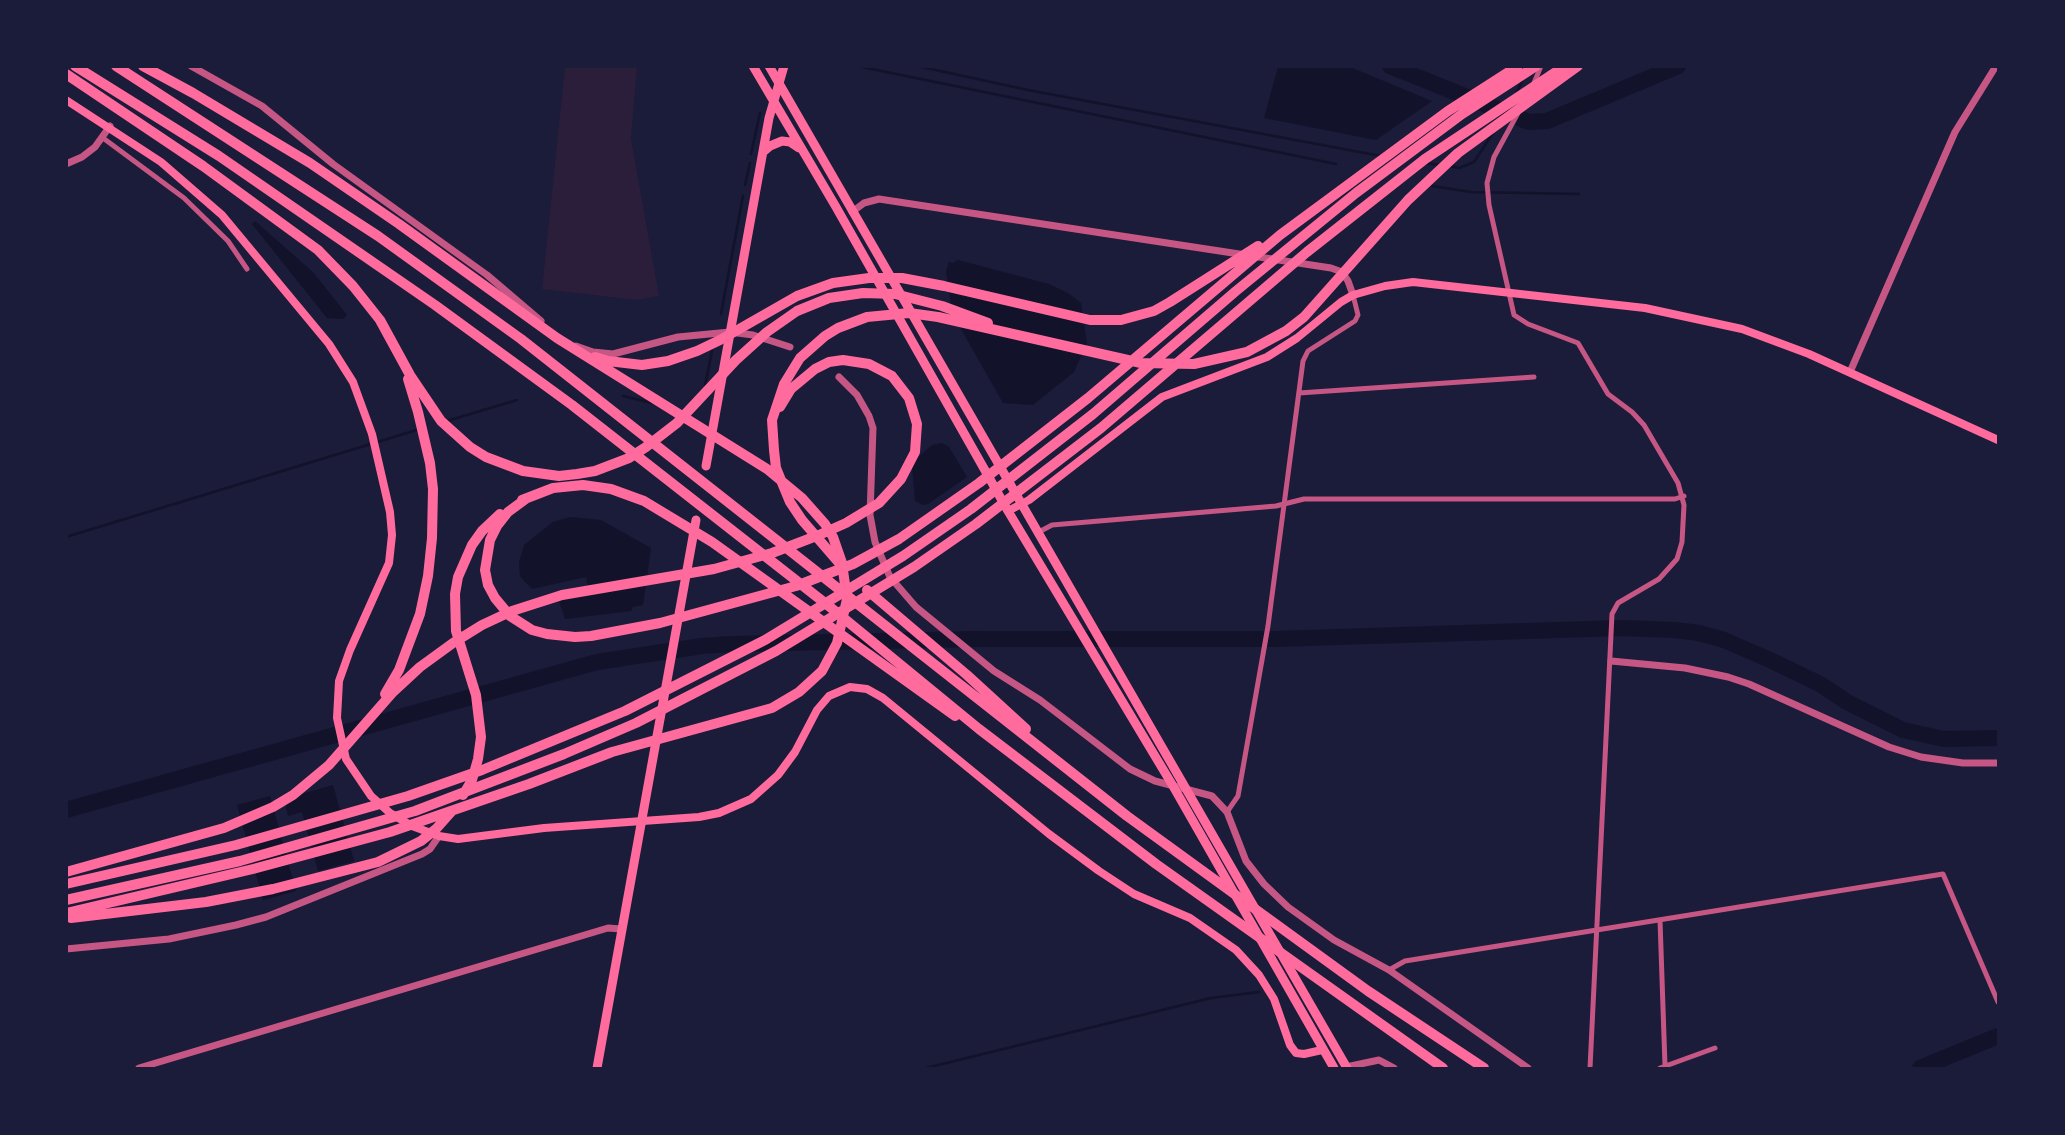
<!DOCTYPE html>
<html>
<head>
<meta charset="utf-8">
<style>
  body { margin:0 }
  #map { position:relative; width:2065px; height:1135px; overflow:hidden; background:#1b1b3a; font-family:"Public Sans",sans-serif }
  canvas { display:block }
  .frame { position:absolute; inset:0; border:68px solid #1b1b3a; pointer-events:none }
</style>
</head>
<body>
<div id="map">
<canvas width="2065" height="1135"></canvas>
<div class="frame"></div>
</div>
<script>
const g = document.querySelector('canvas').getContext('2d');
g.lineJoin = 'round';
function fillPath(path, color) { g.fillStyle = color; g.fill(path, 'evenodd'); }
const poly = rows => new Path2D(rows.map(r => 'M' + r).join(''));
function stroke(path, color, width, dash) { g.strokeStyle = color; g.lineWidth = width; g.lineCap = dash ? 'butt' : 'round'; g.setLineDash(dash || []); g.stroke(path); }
const green = poly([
  [565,67,637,67,631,139,659,296,637,300,542,289]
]);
const water = poly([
  [1278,67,1350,67,1432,101,1376,140,1264,118],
  [255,221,313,272,347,315,343,319,327,318,252,224],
  [958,260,1049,284,1068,293,1081,303,1087,343,1074,372,1033,405,1003,403,952,313,946,271,949,262,953,263],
  [942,443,949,447,967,477,928,504,923,505,915,501,912,467,915,460,932,445],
  [570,517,601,520,651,548,643,605,633,607,631,611,565,619,559,601,589,594,586,577,532,589,524,581,520,576,519,563,524,545,553,522],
  [333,785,354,861,318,871,302,812,288,816,284,799],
  [270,796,296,891,263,900,237,805]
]);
const stream = poly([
  [857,66,1336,164],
  [917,66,1028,90,1381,156],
  [1516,94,1522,81],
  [751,154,760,113],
  [1426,163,1440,165],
  [1450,166,1459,168,1474,162,1493,133],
  [745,185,750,163],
  [1432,186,1471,192,1579,194],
  [721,314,743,196],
  [705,386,712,351],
  [623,396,652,403],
  [447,421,517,400],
  [66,537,420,429],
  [926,1068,1211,998,1259,992]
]);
const river = poly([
  [1390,66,1529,122,1547,121,1678,66],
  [66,810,597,662,702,646,731,644,977,639,1275,639,1621,628,1674,630,1699,633,1724,640,1770,660,1820,684,1847,702,1903,730,1944,739,1998,738],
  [1920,1068,1998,1036]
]);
const minor = poly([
  [1534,83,1541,66],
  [1518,113,1494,157,1487,183,1489,205,1514,315,1528,324,1578,343,1608,394,1632,412,1644,425,1678,483,1684,505,1682,542,1677,559,1659,579,1618,603,1612,614,1590,1068],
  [103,138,184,198,228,241,247,269],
  [1299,393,1534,377],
  [1037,533,1052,525,1276,506,1304,499,1675,499,1684,496],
  [1227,812,1238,796,1268,626,1303,361,1308,351,1355,321,1358,315,1353,295],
  [1660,920,1665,1066],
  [1389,970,1405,961,1943,874,1998,1002],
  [1660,1068,1715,1048]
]);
const tertiary = poly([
  [191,66,262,106,333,164,487,275,541,321],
  [66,164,82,157,95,147,110,126],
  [852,212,864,203,879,199,1331,268,1342,272,1348,281,1353,295],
  [576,346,593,352,613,354,678,337,730,332,753,335,790,347],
  [1850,372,1955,132,1996,66],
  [839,377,857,395,869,416,873,428,870,515,875,542,890,577,916,607,994,671,1040,700,1130,769,1155,781,1212,796,1227,812,1246,861,1264,884,1288,907,1334,940,1389,970,1528,1068],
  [1611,661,1685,668,1728,677,1749,684,1889,747,1921,757,1963,763,1998,763],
  [66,949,169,939,236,925,266,917,422,854,430,849,439,836],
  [1346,1067,1379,1060,1394,1068],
  [139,1068,608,928,621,929]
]);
const secondary = poly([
  [66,100,161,162,222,215,329,344,353,382,372,434,390,512,392,535,389,563,350,650,339,681,337,718,346,759,371,796,390,813,412,826,439,836,458,839,544,828,699,817,719,813,751,799,778,775,795,752,817,710,829,696,850,687,867,689,883,698,1049,834,1099,871,1134,894,1190,918,1236,950,1259,975,1274,999,1290,1045,1296,1053,1304,1054,1322,1050],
  [1008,511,1029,500,1162,397,1267,357,1297,338,1341,302,1353,295,1385,286,1413,282,1645,308,1742,329,1809,354,1998,440]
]);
const primary = poly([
  [753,66,836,207,1008,511,1173,786,1334,1068],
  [769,66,1347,1068],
  [763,152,770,146,782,141,790,142,799,148],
  [706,466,769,118,784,66],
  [597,1068,696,520]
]);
const motorway = poly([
  [75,66,219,156,435,305,572,405,830,607,979,729,1156,864,1443,1068],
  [116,66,378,236,521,339,1127,816,1368,991,1484,1068],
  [66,74,203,166,318,250,353,286,380,320,410,375,441,421,470,447,486,457,523,471,559,476,577,474,595,471,629,458,646,447,677,423,736,360,767,332,797,311,829,298,863,293,895,294,942,306,988,323],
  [595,357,608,361,642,365,668,361,697,351,720,340,797,296,833,283,869,278,902,278,944,286,1090,320,1121,320,1154,311,1170,302,1258,246],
  [527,498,508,512,497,526,490,540,485,570,488,585,495,598,510,616,532,630,547,634,575,637,591,636,660,623,796,586,853,564,899,539,979,483,1088,398,1280,235,1448,111,1518,66],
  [522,500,553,488,583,485,611,489,644,501,712,542,955,716],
  [840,564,802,520,790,502,776,468,774,450,772,420,784,384,800,358,825,336,838,328,867,317,909,313,938,317,1141,363,1194,364,1247,352,1286,331,1304,317,1408,200,1458,153,1578,66],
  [867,590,967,675,1026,729],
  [385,694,399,670,420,614,428,576,432,538,433,489,430,463,418,412,408,379],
  [463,795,472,780,478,759,481,737,476,695,456,631,455,594,458,577,472,545,482,531,500,514],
  [66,872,224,828,273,807,293,795,329,765,393,692,420,667,453,643,482,625,512,611,562,595,714,569,772,553,819,535,846,523,879,503,901,479,915,452,917,424,909,398,892,376,869,364,843,360,829,362,815,369,791,389,780,407],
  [66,884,236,845,408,796,482,770,625,711,765,640,903,556,971,509,1093,414,1236,291,1356,193,1462,114,1536,66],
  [66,900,240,861,415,811,564,754,636,723,776,651,914,567,976,524,1101,428,1307,252,1425,159,1565,66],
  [66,913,253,869,390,832,529,784,612,752,772,708,799,692,822,671,837,643,847,599,842,563,833,537,825,524,802,498,767,469,557,338,399,224,310,163,193,93,143,66],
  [71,918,206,902,273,889,378,862,421,841,436,829,452,811]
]);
fillPath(green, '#2a1e3b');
fillPath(water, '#12122b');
stroke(stream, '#12122b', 2.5);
stroke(river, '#12122b', 16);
stroke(minor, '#c65784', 5);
stroke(tertiary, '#c65784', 7);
stroke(secondary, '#ff6b9d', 8);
stroke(primary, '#ff6b9d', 9);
stroke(motorway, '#ff6b9d', 10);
</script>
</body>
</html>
